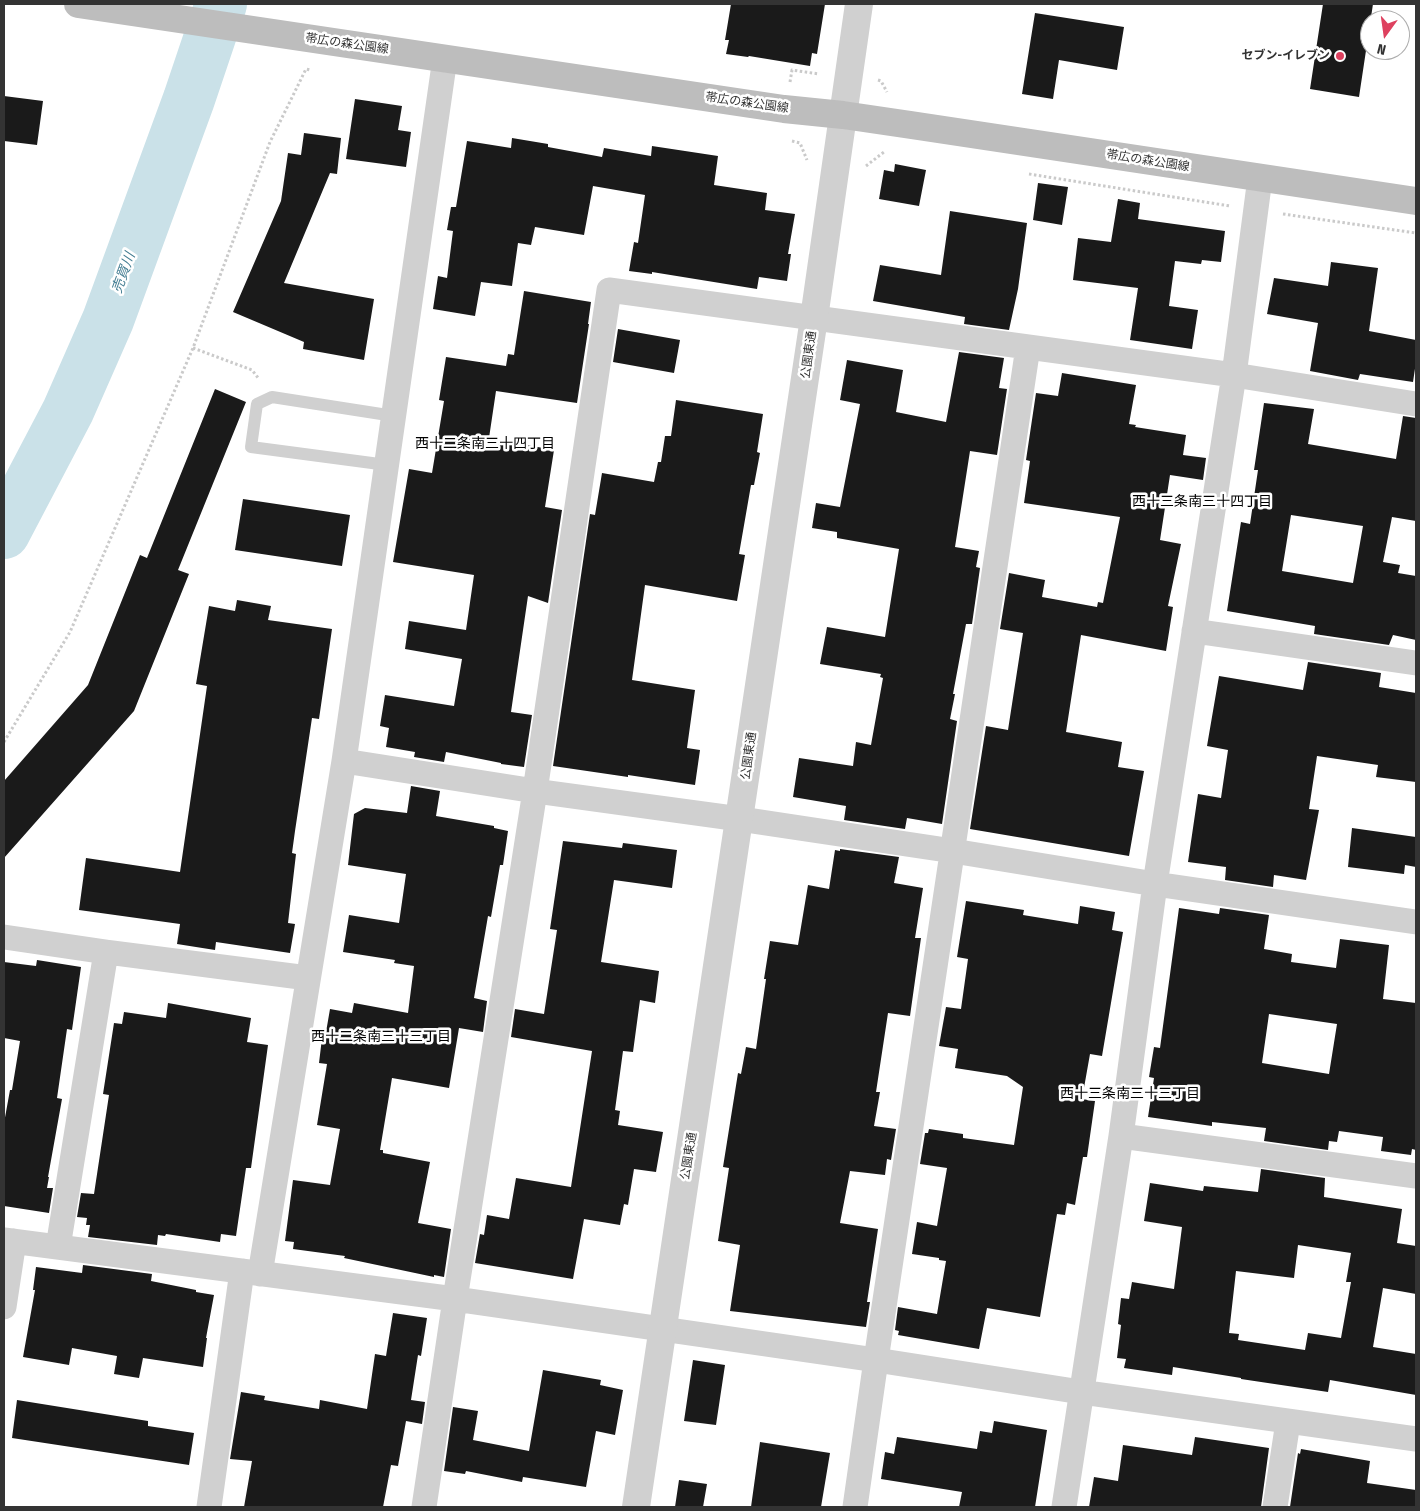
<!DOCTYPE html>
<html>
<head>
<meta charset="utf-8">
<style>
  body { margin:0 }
  #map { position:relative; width:1420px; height:1511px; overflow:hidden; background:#fff; font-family:"Fira Sans Condensed",sans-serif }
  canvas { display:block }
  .frame { position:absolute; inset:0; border:5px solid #333; pointer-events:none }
  .north { position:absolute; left:1360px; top:10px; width:50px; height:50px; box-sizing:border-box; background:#fff; border:1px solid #adadad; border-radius:50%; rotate:194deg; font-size:14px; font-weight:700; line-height:20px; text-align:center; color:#333 }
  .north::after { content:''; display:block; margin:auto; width:18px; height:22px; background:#de415f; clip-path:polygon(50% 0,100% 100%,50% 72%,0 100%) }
</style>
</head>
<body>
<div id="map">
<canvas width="1420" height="1511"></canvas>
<div class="frame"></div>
<div class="north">N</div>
</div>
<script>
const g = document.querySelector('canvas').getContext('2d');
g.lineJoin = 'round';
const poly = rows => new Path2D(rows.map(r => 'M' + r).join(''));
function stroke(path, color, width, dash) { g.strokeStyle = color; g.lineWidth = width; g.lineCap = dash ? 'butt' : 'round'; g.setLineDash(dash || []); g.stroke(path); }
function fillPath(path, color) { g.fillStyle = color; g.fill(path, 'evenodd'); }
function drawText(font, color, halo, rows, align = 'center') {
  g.font = font + ' "Fira Sans Condensed","Noto Sans JP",sans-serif'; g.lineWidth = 5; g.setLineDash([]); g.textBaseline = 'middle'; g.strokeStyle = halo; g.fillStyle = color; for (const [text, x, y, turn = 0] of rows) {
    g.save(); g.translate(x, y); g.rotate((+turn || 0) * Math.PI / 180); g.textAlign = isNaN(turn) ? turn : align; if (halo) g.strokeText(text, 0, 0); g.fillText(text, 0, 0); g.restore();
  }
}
const river = poly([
  [4,533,68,411,108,320,189,99,221,4]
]);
const building = poly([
  [731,4,825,4,817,54,812,53,810,66,749,56,748,57,726,54,729,40,725,40],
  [1323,4,1373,4,1359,97,1310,89],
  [1035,13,1124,27,1117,70,1059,60,1053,99,1022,94],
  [4,96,43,101,37,145,4,141],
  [355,99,402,106,398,130,411,132,406,167,346,159],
  [304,133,341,138,337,174,330,173,284,283,374,299,364,360,303,349,304,342,233,312,281,201,288,153,301,155],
  [512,138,548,144,548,147,602,157,604,148,651,156,652,146,718,156,714,185,767,193,765,210,795,214,788,254,791,254,787,281,759,277,757,289,652,272,652,274,629,271,634,242,638,243,645,195,593,186,584,235,535,227,531,245,518,243,512,286,481,282,475,316,433,309,438,276,447,278,453,231,447,230,451,207,456,207,467,141,511,148],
  [895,164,926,170,919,206,879,199,884,170,894,172],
  [1038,183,1068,187,1062,225,1033,220],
  [1118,199,1140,203,1138,219,1225,231,1221,262,1202,260,1201,264,1175,261,1169,306,1198,310,1192,349,1130,340,1138,288,1073,280,1078,238,1111,242],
  [950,211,1027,223,1018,289,1009,330,964,324,965,317,873,301,880,265,941,275],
  [1331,262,1378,268,1369,331,1416,340,1416,362,1413,382,1360,374,1358,380,1310,371,1318,323,1267,314,1274,278,1328,286],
  [524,291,591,302,588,324,589,324,577,403,496,391,489,438,554,450,545,507,562,510,548,603,528,596,511,712,532,715,524,767,501,764,501,763,446,752,444,762,414,757,415,752,386,747,389,728,380,726,385,695,454,706,462,659,405,649,409,621,466,630,474,575,393,562,409,469,432,473,444,401,439,400,446,357,506,366,508,354,514,355],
  [618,329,680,340,674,373,613,362],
  [959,352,1004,358,999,388,1007,389,997,455,970,451,955,547,979,551,976,567,980,568,972,624,966,624,953,694,955,694,950,719,957,721,942,824,907,818,905,829,844,820,846,806,793,797,799,758,853,766,856,742,871,745,883,678,880,677,881,674,820,664,827,627,885,637,899,549,837,538,837,532,812,528,816,503,840,507,860,404,840,400,847,360,903,370,896,412,946,422],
  [1062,373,1136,385,1129,424,1136,425,1135,427,1186,435,1183,455,1206,458,1203,480,1170,475,1160,540,1181,544,1168,606,1173,607,1166,651,1081,635,1066,732,1122,742,1118,767,1144,771,1129,856,970,829,986,726,1008,730,1023,633,1000,629,1009,573,1045,580,1042,597,1097,607,1098,602,1103,603,1120,517,1024,503,1030,461,1026,460,1036,393,1058,396],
  [215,389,246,402,178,570,189,574,134,711,4,858,4,781,88,685,140,555,147,558],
  [676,400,763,414,757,452,760,453,754,485,751,485,739,554,745,555,737,601,645,585,632,680,695,690,687,748,700,750,695,785,628,775,628,777,553,766,590,514,595,515,602,473,654,482,658,462,661,462,665,436,671,436],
  [1264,403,1314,409,1308,444,1396,459,1403,416,1416,418,1416,521,1392,517,1383,562,1400,565,1398,573,1416,576,1416,640,1393,635,1389,645,1314,634,1315,626,1227,611,1241,522,1250,524,1258,470,1254,470],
  [1291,515,1363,526,1353,583,1282,571],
  [243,499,350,515,342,566,235,550],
  [237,600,271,606,268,620,332,629,319,719,312,718,295,831,292,853,296,854,288,923,295,924,290,953,216,942,215,950,177,944,180,924,79,910,86,858,180,872,207,686,196,684,209,606,235,611],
  [1308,662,1381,673,1379,687,1416,693,1416,782,1376,777,1378,765,1317,756,1309,809,1319,810,1306,880,1274,875,1273,887,1225,880,1226,867,1188,862,1198,794,1221,798,1228,750,1207,746,1219,676,1303,690],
  [411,786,440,791,436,816,494,826,494,828,508,831,503,865,500,865,491,917,488,916,474,998,487,1001,483,1032,459,1028,449,1088,392,1078,380,1150,383,1150,383,1153,430,1162,418,1223,451,1229,444,1277,434,1275,434,1277,344,1258,345,1256,293,1249,294,1242,285,1241,293,1180,330,1185,340,1129,317,1125,327,1064,319,1063,322,1038,325,1038,330,1009,352,1013,354,1003,408,1013,414,966,394,963,395,960,343,952,349,915,399,923,406,874,348,865,354,814,365,808,407,813],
  [1352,828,1416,837,1416,867,1405,865,1404,874,1348,867],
  [563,841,622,848,623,843,677,850,672,888,614,880,601,962,659,971,655,1003,640,1000,633,1052,623,1051,615,1110,620,1111,618,1125,663,1132,656,1172,634,1169,628,1205,624,1204,620,1225,584,1219,573,1279,475,1263,480,1234,484,1235,487,1215,509,1219,516,1178,571,1187,592,1051,511,1037,515,1009,544,1014,557,930,550,929],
  [840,849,899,857,894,883,923,888,915,938,921,938,910,1016,888,1013,876,1092,880,1092,874,1126,896,1129,891,1160,887,1159,885,1175,850,1171,840,1223,878,1229,867,1302,870,1302,866,1327,730,1311,740,1245,718,1241,729,1168,723,1167,738,1073,741,1074,746,1047,756,1049,766,979,764,979,770,941,798,945,808,885,829,889,835,850,840,851],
  [966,901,1024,910,1023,915,1078,924,1080,906,1115,912,1112,930,1123,932,1102,1056,1090,1054,1082,1099,1095,1101,1087,1157,1083,1157,1075,1205,1067,1203,1065,1215,1057,1214,1040,1317,987,1308,979,1349,898,1335,899,1331,895,1330,898,1307,937,1314,946,1261,939,1260,939,1258,912,1254,917,1222,937,1226,947,1168,920,1164,925,1133,928,1133,929,1129,963,1134,963,1138,1014,1145,1023,1087,1007,1076,955,1068,958,1049,939,1046,946,1007,961,1009,968,959,957,957],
  [1179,908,1219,914,1220,908,1269,915,1264,949,1292,954,1291,962,1336,968,1340,939,1389,945,1383,999,1416,1003,1416,1150,1412,1149,1411,1155,1381,1151,1383,1137,1339,1131,1337,1142,1329,1141,1328,1150,1264,1141,1266,1128,1212,1122,1212,1126,1148,1117,1154,1078,1149,1077,1154,1047,1160,1048],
  [1269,1014,1337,1024,1329,1074,1262,1063],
  [37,960,81,967,72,1030,67,1029,57,1098,62,1099,48,1177,49,1177,47,1188,53,1188,49,1213,4,1206,4,1123,10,1090,12,1090,20,1041,4,1038,4,962,36,966],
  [168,1003,251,1018,247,1042,268,1045,251,1168,246,1168,236,1236,221,1234,220,1242,166,1234,165,1236,158,1235,157,1245,88,1237,90,1225,86,1225,87,1218,77,1217,81,1193,94,1194,109,1095,103,1094,114,1023,122,1024,124,1012,166,1018],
  [1261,1169,1325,1178,1324,1197,1402,1209,1397,1243,1416,1246,1416,1294,1383,1288,1373,1347,1416,1354,1416,1395,1330,1380,1328,1392,1241,1379,1241,1378,1173,1367,1172,1375,1124,1368,1126,1359,1117,1358,1121,1325,1118,1324,1121,1298,1129,1299,1132,1282,1174,1289,1182,1227,1144,1221,1150,1183,1203,1191,1204,1186,1258,1192],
  [1298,1245,1351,1253,1346,1282,1351,1282,1341,1338,1308,1333,1305,1350,1238,1340,1239,1334,1229,1333,1236,1271,1294,1278],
  [83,1265,152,1274,151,1281,196,1290,196,1292,214,1295,206,1338,207,1338,203,1367,143,1358,139,1378,114,1374,117,1356,72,1348,69,1365,23,1357,35,1290,33,1290,36,1267,82,1273],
  [393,1313,427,1318,421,1356,418,1355,411,1400,425,1402,422,1424,406,1421,398,1466,391,1465,383,1507,244,1507,252,1461,230,1459,241,1392,265,1396,264,1400,319,1409,320,1400,367,1409,375,1354,386,1356],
  [693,1360,725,1365,716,1425,684,1421],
  [543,1370,601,1380,600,1385,623,1390,615,1435,596,1431,586,1487,523,1477,522,1482,466,1471,465,1474,444,1471,453,1407,478,1411,473,1440,529,1451],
  [17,1400,148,1421,148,1426,194,1433,189,1465,12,1438],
  [994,1421,1047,1430,1035,1507,959,1507,962,1492,881,1479,885,1452,894,1454,897,1437,977,1449,980,1431,992,1433],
  [1195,1437,1269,1448,1261,1507,1089,1507,1094,1477,1118,1481,1123,1445,1192,1455],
  [760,1442,830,1453,821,1507,751,1507],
  [1301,1449,1370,1461,1367,1483,1416,1490,1416,1507,1290,1507,1298,1453,1300,1454],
  [679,1480,707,1484,703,1507,675,1507]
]);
const path = poly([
  [878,80,881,81,887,92],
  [790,82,792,70,819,74],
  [792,141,800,143,807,160],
  [866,166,884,152],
  [1029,174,1230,206],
  [1283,214,1416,233],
  [193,348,252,370,259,379],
  [4,742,70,632,193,348,270,142,306,69,310,70]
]);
const service = poly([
  [387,465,251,447,257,404,272,397,394,416]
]);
const minor = poly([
  [1194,631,1416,663],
  [344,761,535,791,740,819,953,851,1155,884,1416,922],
  [4,937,106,952,308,978],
  [1121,1136,1416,1176],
  [4,1240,455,1299,876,1360,1081,1392,1416,1439],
  [58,1247,106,952],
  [260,1274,344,761,445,58],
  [4,1307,14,1241],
  [209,1507,242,1271],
  [424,1507,455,1299,535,791,609,290,1234,375,1416,404],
  [855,1507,876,1360,1028,347],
  [1064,1507,1121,1136,1155,884,1234,375,1260,178],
  [1275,1507,1288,1422]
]);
const tertiary = poly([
  [636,1507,814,318,859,4]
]);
const secondary = poly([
  [78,4,784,109,843,115,911,125,1416,201]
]);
const markers = [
  [1340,56,5,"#de415f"]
];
const streetNames = [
  ["帯広の森公園線",347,44,8],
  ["帯広の森公園線",747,103,8],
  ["帯広の森公園線",1148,161,9],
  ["公園東通",809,355,-82],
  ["公園東通",749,756,-82],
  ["公園東通",689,1156,-81]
];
const poiNames = [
  ["セブン-イレブン",1330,56]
];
const waterNames = [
  ["売買川",124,273,-70]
];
const neighbourhoodNames = [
  ["西十二条南三十四丁目",485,444],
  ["西十三条南三十四丁目",1202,502],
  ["西十二条南三十三丁目",381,1037],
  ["西十三条南三十三丁目",1130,1094]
];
stroke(river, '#cae1e8', 52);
fillPath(building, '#1a1a1a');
stroke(path, '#cacaca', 3, [2.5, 2.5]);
stroke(service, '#d0d0d0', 12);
stroke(minor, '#d0d0d0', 25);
stroke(tertiary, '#d0d0d0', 28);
stroke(secondary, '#bdbdbd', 28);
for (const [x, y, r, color] of markers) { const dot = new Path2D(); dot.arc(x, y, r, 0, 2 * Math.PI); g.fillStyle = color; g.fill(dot); stroke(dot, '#fff', 2); }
drawText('12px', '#333', '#fff', streetNames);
drawText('bold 12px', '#333', '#fff', poiNames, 'right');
drawText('italic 14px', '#437d92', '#fff', waterNames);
drawText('14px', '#000', '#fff', neighbourhoodNames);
</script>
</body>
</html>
